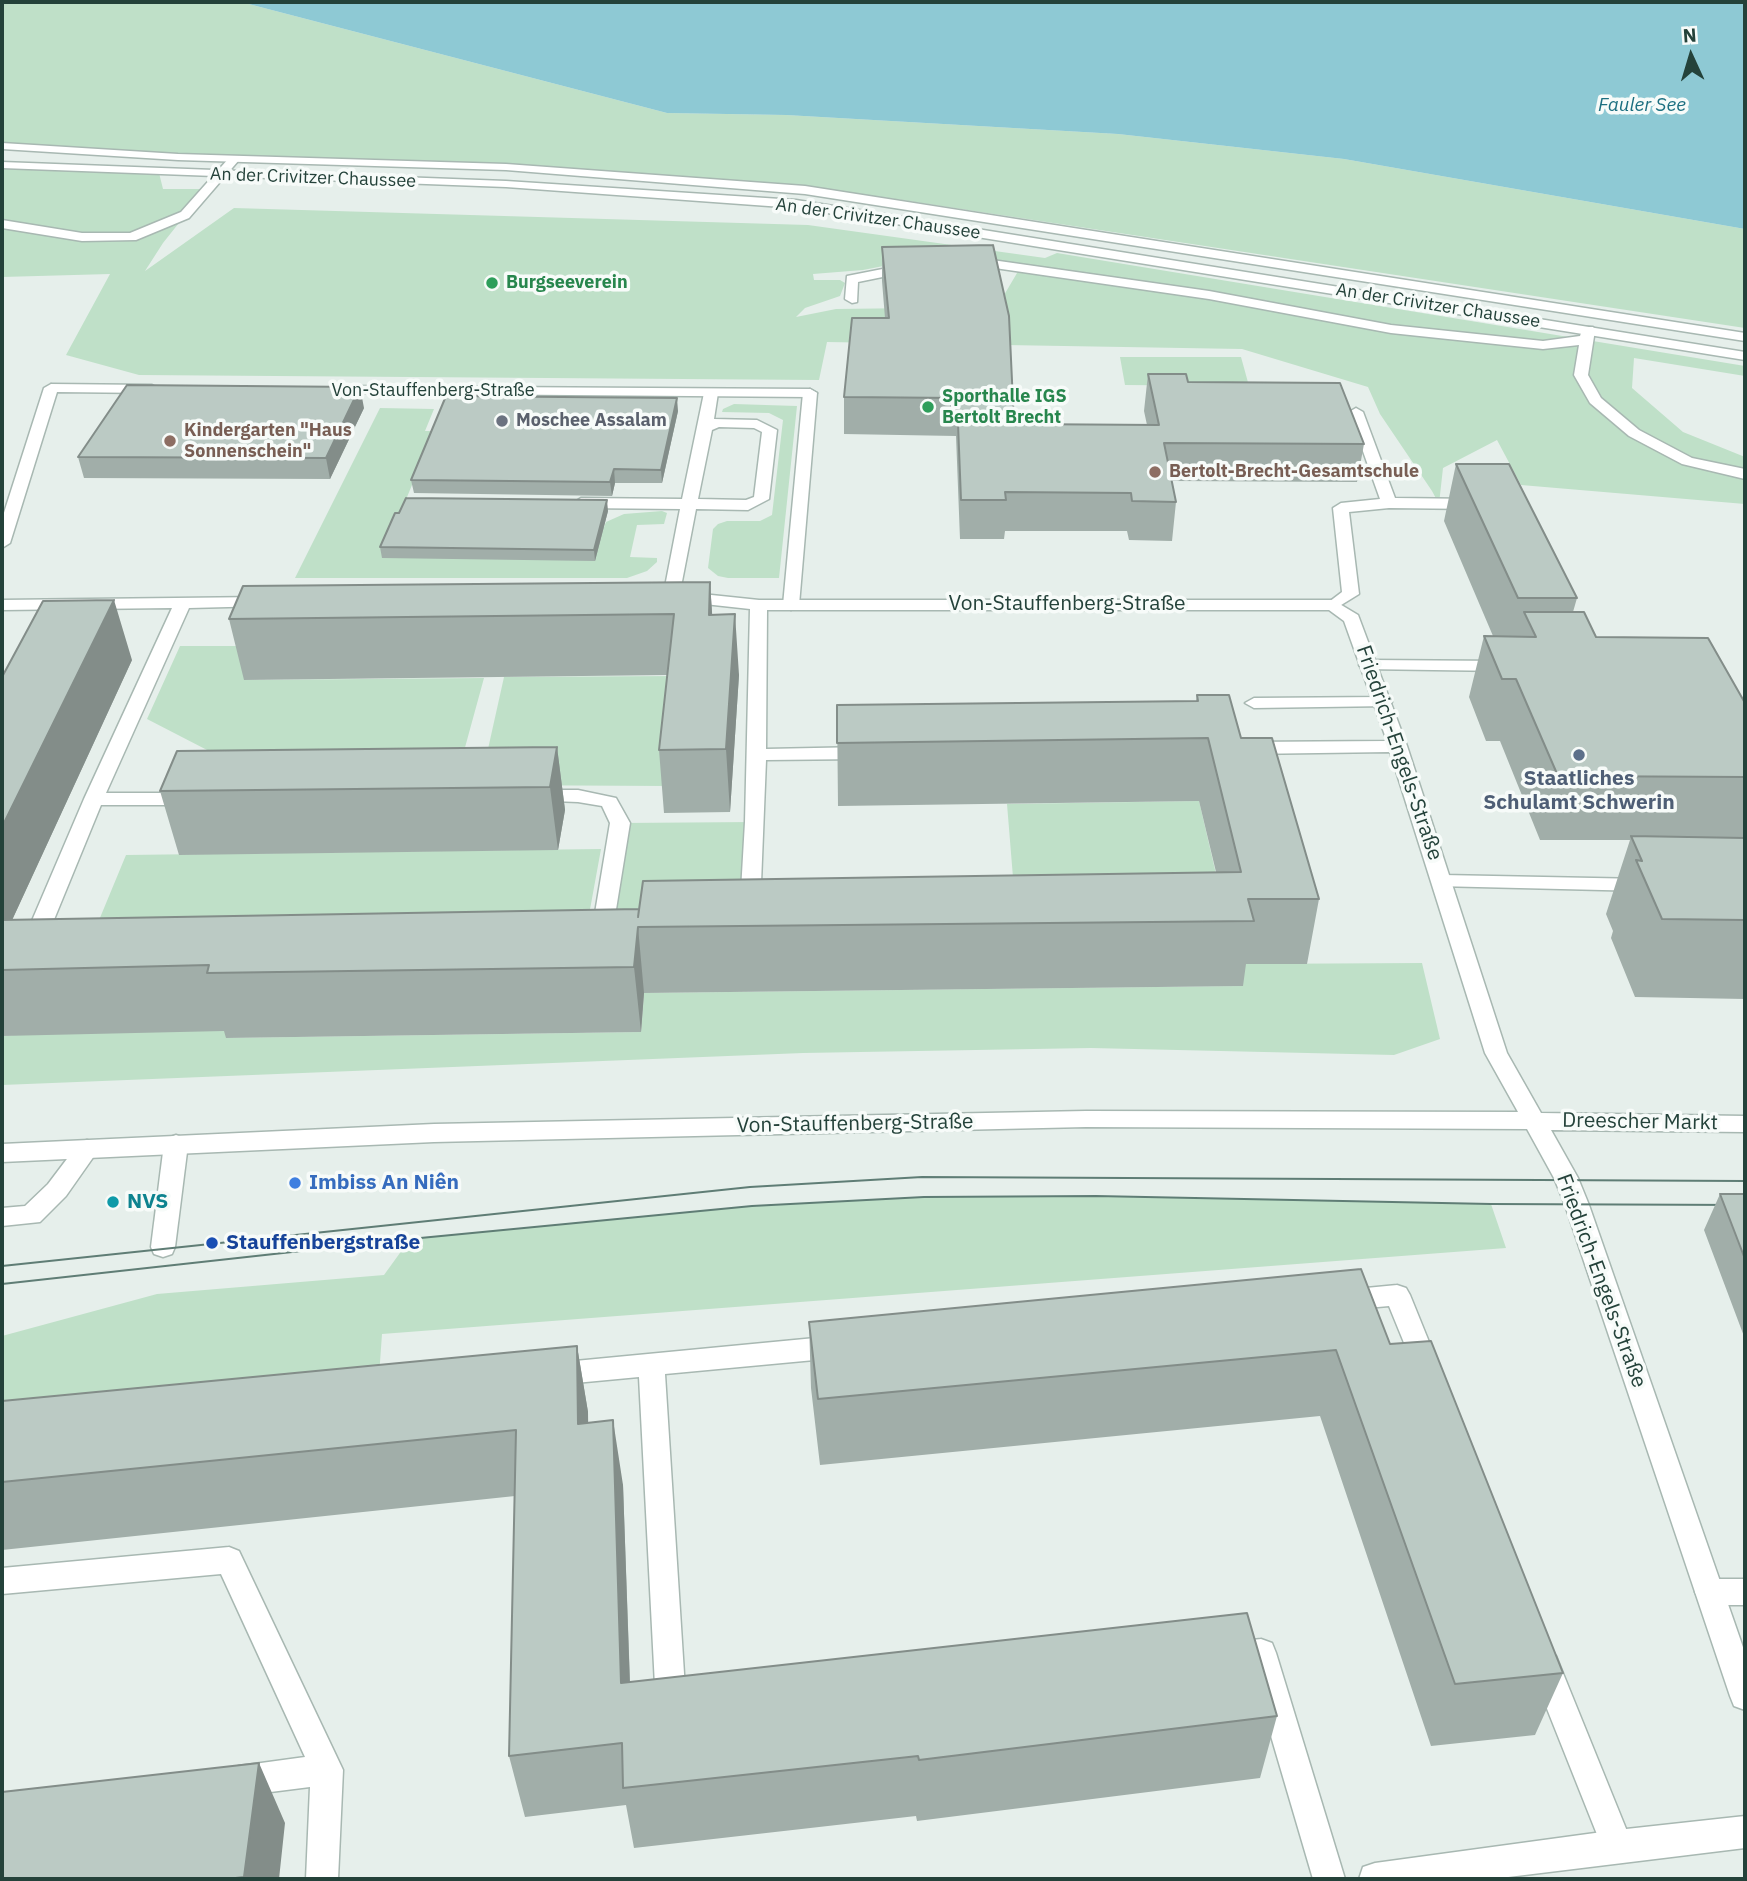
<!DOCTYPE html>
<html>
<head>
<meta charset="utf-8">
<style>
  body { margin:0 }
  #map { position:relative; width:1747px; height:1881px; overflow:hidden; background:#e6efeb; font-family:"IBM Plex Sans",sans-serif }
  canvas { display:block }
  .frame { position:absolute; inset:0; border:4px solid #24423a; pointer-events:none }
  .north { position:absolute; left:1656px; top:21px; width:70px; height:70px; -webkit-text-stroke:5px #f7fbf9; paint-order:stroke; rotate:356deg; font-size:19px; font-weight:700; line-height:28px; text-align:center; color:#24423a }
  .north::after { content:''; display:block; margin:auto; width:24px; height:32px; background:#24423a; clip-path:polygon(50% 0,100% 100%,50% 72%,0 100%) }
</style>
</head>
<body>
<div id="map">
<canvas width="1747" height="1881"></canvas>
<div class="frame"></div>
<div class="north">N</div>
</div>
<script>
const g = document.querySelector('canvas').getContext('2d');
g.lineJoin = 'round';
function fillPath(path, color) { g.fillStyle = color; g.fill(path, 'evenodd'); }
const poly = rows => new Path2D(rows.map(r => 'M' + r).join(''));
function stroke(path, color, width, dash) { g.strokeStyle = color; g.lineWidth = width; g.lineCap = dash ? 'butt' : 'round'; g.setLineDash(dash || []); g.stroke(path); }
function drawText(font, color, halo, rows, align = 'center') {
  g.font = font + ' "IBM Plex Sans",sans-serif'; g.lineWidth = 7; g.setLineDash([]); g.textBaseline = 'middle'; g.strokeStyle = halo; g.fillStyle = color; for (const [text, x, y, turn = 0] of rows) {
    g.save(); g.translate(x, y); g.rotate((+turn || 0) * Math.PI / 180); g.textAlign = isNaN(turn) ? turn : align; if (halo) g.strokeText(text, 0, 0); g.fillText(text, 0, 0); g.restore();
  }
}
const green = poly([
  [2,2,241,2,667,113,786,115,1118,134,1344,159,1745,229,1745,328,882,197,506,167,59,151,2,146],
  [2,165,159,173,163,189,206,189,163,243,145,271,234,208,808,225,1045,258,1057,253,1745,366,1745,376,1634,358,1632,388,1683,432,1745,457,1745,504,1521,485,1497,440,1443,468,1439,504,1432,491,1380,414,1368,387,1242,349,827,342,819,380,139,375,66,355,110,274,2,277],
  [945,254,1020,268,997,307,836,309,796,317,805,308,840,296,845,283,840,280,814,280,813,274,863,270],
  [1120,357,1241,357,1249,386,1125,385],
  [734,404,797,406,779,578,728,578,718,576,708,568,713,529,718,524,727,521,760,521,772,515,783,420,769,413,722,412,723,409],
  [380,408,434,409,425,431,440,431,414,480,396,524,604,527,606,522,624,514,662,511,667,513,664,524,637,525,630,557,657,558,657,562,647,571,627,578,295,578],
  [180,646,258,646,245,680,484,678,455,784,209,751,147,719],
  [679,676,667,786,480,785,504,677],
  [1199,801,1223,904,1015,902,1007,804],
  [755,822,749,928,603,928,620,823],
  [601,849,587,926,97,925,126,855],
  [1422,963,1440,1039,1394,1055,1091,1048,803,1053,2,1085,2,1036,234,1017,227,1038,641,1032,644,993,1242,986,1238,964],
  [1096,1196,1491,1204,1506,1248,382,1334,378,1390,2,1430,2,1336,157,1294,384,1275,410,1239,752,1206,924,1197]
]);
const water = poly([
  [241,2,1745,2,1745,229,1344,159,1118,134,786,115,667,113]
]);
const service = poly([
  [971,257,1209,291,1391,325,1543,341,1580,336,1583,327,1593,327,1595,330,1588,375,1601,398,1639,430,1692,458,1745,469,1745,479,1682,464,1629,436,1590,403,1574,375,1579,345,1543,349,1391,333,1209,299,967,264,967,258,971,257],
  [908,264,914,268,912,271,858,282,857,302,852,303,845,299,847,276,908,264],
  [711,389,718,393,714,419,757,420,777,430,769,499,748,510,696,509,679,597,671,602,663,597,680,509,581,508,573,503,581,498,682,499,704,393,711,389],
  [719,427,754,428,762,432,754,497,746,500,698,499,712,430,719,427],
  [810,389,817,393,799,605,791,610,783,605,803,393,810,389],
  [1356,408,1363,412,1395,498,1476,499,1484,504,1476,509,1389,508,1349,512,1359,594,1333,610,1325,605,1342,592,1333,508,1341,503,1380,499,1349,412,1356,408],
  [1368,660,1505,661,1514,666,1505,671,1362,669,1359,665,1368,660],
  [1383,697,1389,698,1392,702,1389,706,1254,708,1245,703,1254,698,1383,697],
  [1443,875,1644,879,1651,880,1654,885,1651,890,1644,891,1436,886,1433,881,1436,876,1443,875],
  [87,1140,95,1143,99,1149,66,1196,40,1222,2,1226,2,1208,25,1206,48,1184,79,1143,87,1140],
  [1397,1285,1406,1288,1410,1295,1440,1369,1436,1377,1427,1380,1418,1377,1389,1306,1345,1310,1336,1307,1332,1300,1336,1293,1345,1290,1397,1285],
  [836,1336,845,1340,849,1347,845,1354,836,1358,665,1374,686,1705,682,1715,671,1719,660,1715,656,1705,639,1377,554,1385,545,1382,541,1374,545,1366,554,1363,836,1336],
  [229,1547,239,1551,343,1770,338,1879,306,1879,310,1787,239,1796,228,1792,223,1781,228,1770,239,1766,305,1757,221,1574,2,1594,2,1568,229,1547],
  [1710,1579,1745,1579,1745,1605,1710,1605,1700,1601,1695,1592,1700,1583,1710,1579],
  [1261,1639,1272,1643,1276,1653,1345,1879,1313,1879,1251,1668,1233,1670,1222,1666,1218,1656,1222,1646,1233,1642,1261,1639],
  [1545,1652,1556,1656,1633,1846,1628,1857,1617,1862,1606,1857,1530,1666,1534,1656,1545,1652]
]);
const pedestrian = poly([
  [176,1135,184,1138,188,1144,175,1247,172,1254,163,1257,154,1254,151,1247,164,1144,168,1138,176,1135]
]);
const minor = poly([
  [229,158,239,160,189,218,136,240,82,241,2,228,2,220,82,233,130,233,181,212,229,158],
  [51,384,152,385,159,389,152,393,57,392,10,543,2,548,2,519,44,388,51,384],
  [332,386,810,389,817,393,810,397,327,393,325,390,332,386],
  [683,592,759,600,1333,600,1358,615,1407,746,1507,1053,1541,1113,1745,1116,1745,1132,1551,1130,1578,1178,1589,1205,1745,1653,1745,1710,1734,1706,1730,1696,1565,1205,1554,1178,1527,1129,1086,1127,434,1142,2,1162,2,1144,434,1124,1086,1111,1518,1112,1485,1053,1390,752,1247,754,1238,748,1247,742,1387,741,1344,621,1329,610,767,610,766,749,864,747,873,753,864,759,766,760,760,908,757,913,750,915,743,913,740,908,745,822,750,609,677,601,675,597,677,593,683,592],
  [262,597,268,598,270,602,268,606,189,608,106,793,191,793,201,799,191,805,101,805,44,944,40,949,26,949,22,944,84,799,172,608,2,610,2,600,262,597],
  [534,790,578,790,616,798,630,823,613,928,603,938,589,938,586,933,593,925,610,823,602,806,578,802,527,800,524,796,534,790],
  [1745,1816,1745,1848,1492,1879,1359,1879,1363,1867,1375,1863,1617,1830,1745,1816]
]);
const tertiary = poly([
  [2,143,178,154,506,164,805,186,1745,333,1745,341,805,194,506,170,178,160,2,149,2,143],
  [2,162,506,181,796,200,1745,352,1745,360,796,208,506,187,2,168,2,162]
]);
const tram = poly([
  [2,1266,750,1187,922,1177,1745,1181],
  [2,1284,410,1239,752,1206,924,1197,1096,1196,1491,1204,1745,1205]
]);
const wall = poly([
  [882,247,1014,424,1147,425,1144,411,1148,374,1188,382,1364,444,1357,482,1172,481,1176,502,1172,541,1129,540,1127,531,1005,531,1004,539,960,539,956,436,844,434,844,397,885,318,882,281],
  [364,408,330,479,84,478,78,457],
  [678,411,662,483,615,483,612,496,414,493,411,480],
  [1456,464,1577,598,1573,612,1596,637,1745,703,1745,999,1635,997,1611,938,1613,931,1606,914,1630,840,1540,840,1500,741,1486,741,1469,697,1484,636,1493,636,1444,521],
  [608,511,595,561,382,558,380,547],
  [710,582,712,614,739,675,730,812,664,813,659,750,667,675,244,680,229,619],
  [132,660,12,920,639,909,1216,872,1199,801,838,806,837,705,1196,701,1197,695,1241,738,1319,899,1307,964,1246,964,1243,986,644,993,641,1032,226,1038,224,1031,2,1036,2,677],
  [557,747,565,810,558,850,179,855,160,791],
  [1720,1194,1745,1194,1745,1339,1704,1230],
  [809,1322,1390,1344,1563,1673,1535,1735,1431,1746,1320,1416,820,1465,811,1388],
  [577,1346,588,1412,588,1423,623,1485,630,1682,1277,1716,1260,1778,917,1821,916,1816,634,1848,626,1805,525,1817,509,1756,515,1496,2,1550,2,1401]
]);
const shadedWall = poly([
  [360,387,364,408,330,479,326,458],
  [677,398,678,411,662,483,661,470],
  [614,469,615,483,612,496,610,482],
  [607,500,608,511,595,561,594,550],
  [710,582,714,642,709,615],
  [114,600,132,660,2,942,2,827],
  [735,614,739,675,730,812,726,749],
  [557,747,565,810,558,850,550,787],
  [638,927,644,993,641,1032,634,967],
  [577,1346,588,1412,589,1489,578,1424],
  [613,1420,623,1485,632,1745,621,1683],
  [259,1763,285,1823,279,1879,245,1879,244,1877]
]);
const building = poly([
  [993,245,1009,316,1014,424,1159,425,1148,374,1186,374,1188,382,1340,383,1364,444,1164,443,1176,502,1132,501,1131,493,1005,492,1006,500,961,500,957,398,844,397,852,318,889,318,882,247,993,245],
  [127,385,360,387,326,458,78,457,127,385],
  [446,396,677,398,661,470,614,469,610,482,411,480,446,396],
  [1456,464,1509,464,1577,598,1518,598,1456,464],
  [406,498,607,500,594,550,380,547,395,513,399,513,406,498],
  [710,582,709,615,735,614,726,749,659,750,674,614,229,619,243,586,710,582],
  [114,600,2,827,2,677,43,601,114,600],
  [1524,612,1584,612,1596,637,1708,638,1745,703,1745,777,1558,776,1516,679,1502,679,1484,636,1536,637,1524,612],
  [1197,695,1229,695,1241,738,1272,738,1319,899,1248,899,1254,921,638,927,634,967,207,973,209,965,2,970,2,920,639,909,638,917,643,881,1241,872,1208,738,837,743,837,705,1198,701,1197,695],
  [557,747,550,787,160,791,177,751,557,747],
  [1631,836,1745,838,1745,920,1662,919,1636,860,1642,861,1631,836],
  [1720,1194,1745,1194,1745,1259,1720,1194],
  [1361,1269,1390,1344,1431,1341,1563,1673,1455,1684,1336,1350,818,1399,809,1322,1361,1269],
  [577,1346,578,1424,613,1420,621,1683,1247,1613,1277,1716,919,1760,918,1756,623,1788,622,1743,509,1756,516,1430,2,1482,2,1401,577,1346],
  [259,1763,244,1877,227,1879,2,1879,2,1792,259,1763]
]);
const markers = [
  [492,283,7,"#2e9e5b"],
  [928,407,7,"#2e9e5b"],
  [502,421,7,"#6b7280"],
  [170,441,7,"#8d6e63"],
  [1155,472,7,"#8d6e63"],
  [1579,755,7,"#5c6f8a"],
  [295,1183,7,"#3f7fe0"],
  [113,1202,7,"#0f9aa8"],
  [212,1243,7,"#1a4fb4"]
];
const farStreetnames = [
  ["An der Crivitzer Chaussee",313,178,2],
  ["An der Crivitzer Chaussee",878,219,8],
  ["An der Crivitzer Chaussee",1438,306,9],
  ["Von-Stauffenberg-Straße",433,391]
];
const farLeisurenames = [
  ["Burgseeverein",506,283],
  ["Sporthalle IGS",942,397],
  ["Bertolt Brecht",942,418]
];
const farWorshipnames = [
  ["Moschee Assalam",516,421]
];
const farEducationnames = [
  ["Kindergarten \"Haus",184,431],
  ["Sonnenschein\"",184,452],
  ["Bertolt-Brecht-Gesamtschule",1169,472]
];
const farWaternames = [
  ["Fauler See",1642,106]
];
const streetNames = [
  ["Von-Stauffenberg-Straße",1067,604],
  ["Friedrich-Engels-Straße",1399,753,71],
  ["Dreescher Markt",1640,1122,1],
  ["Von-Stauffenberg-Straße",855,1124,-1],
  ["Friedrich-Engels-Straße",1601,1281,70]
];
const serviceNames = [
  ["Staatliches",1579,779],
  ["Schulamt Schwerin",1579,803]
];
const shopNames = [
  ["Imbiss An Niên",309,1183]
];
const cultureNames = [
  ["NVS",127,1202]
];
const transitNames = [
  ["Stauffenbergstraße",226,1243]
];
fillPath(green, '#bfe0c8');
fillPath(water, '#8ec9d4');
stroke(service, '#a8b8b2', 3);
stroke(pedestrian, '#a8b8b2', 3);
stroke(minor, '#a8b8b2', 3);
stroke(tertiary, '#a8b8b2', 3);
fillPath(service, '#fff');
fillPath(pedestrian, '#fff');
fillPath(minor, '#fff');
fillPath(tertiary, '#fff');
stroke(tram, '#5f7d75', 2);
fillPath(wall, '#a1aea9');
fillPath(shadedWall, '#838d89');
fillPath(building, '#bbcac4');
stroke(building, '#838d89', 2);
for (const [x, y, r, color] of markers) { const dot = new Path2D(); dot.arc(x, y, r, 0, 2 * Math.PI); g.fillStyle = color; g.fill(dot); stroke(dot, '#f7fbf9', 2.5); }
drawText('18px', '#24423a', '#f7fbf9', farStreetnames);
drawText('bold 18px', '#27864d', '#f7fbf9', farLeisurenames, 'left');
drawText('bold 18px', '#5b616d', '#f7fbf9', farWorshipnames, 'left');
drawText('bold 18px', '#785e54', '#f7fbf9', farEducationnames, 'left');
drawText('italic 19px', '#1c6f80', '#f7fbf9', farWaternames);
drawText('21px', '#24423a', '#f7fbf9', streetNames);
drawText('bold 21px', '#4e5e75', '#f7fbf9', serviceNames);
drawText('bold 21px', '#366cbe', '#f7fbf9', shopNames, 'left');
drawText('bold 21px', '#0d838f', '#f7fbf9', cultureNames, 'left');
drawText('bold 21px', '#164399', '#f7fbf9', transitNames, 'left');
</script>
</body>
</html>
